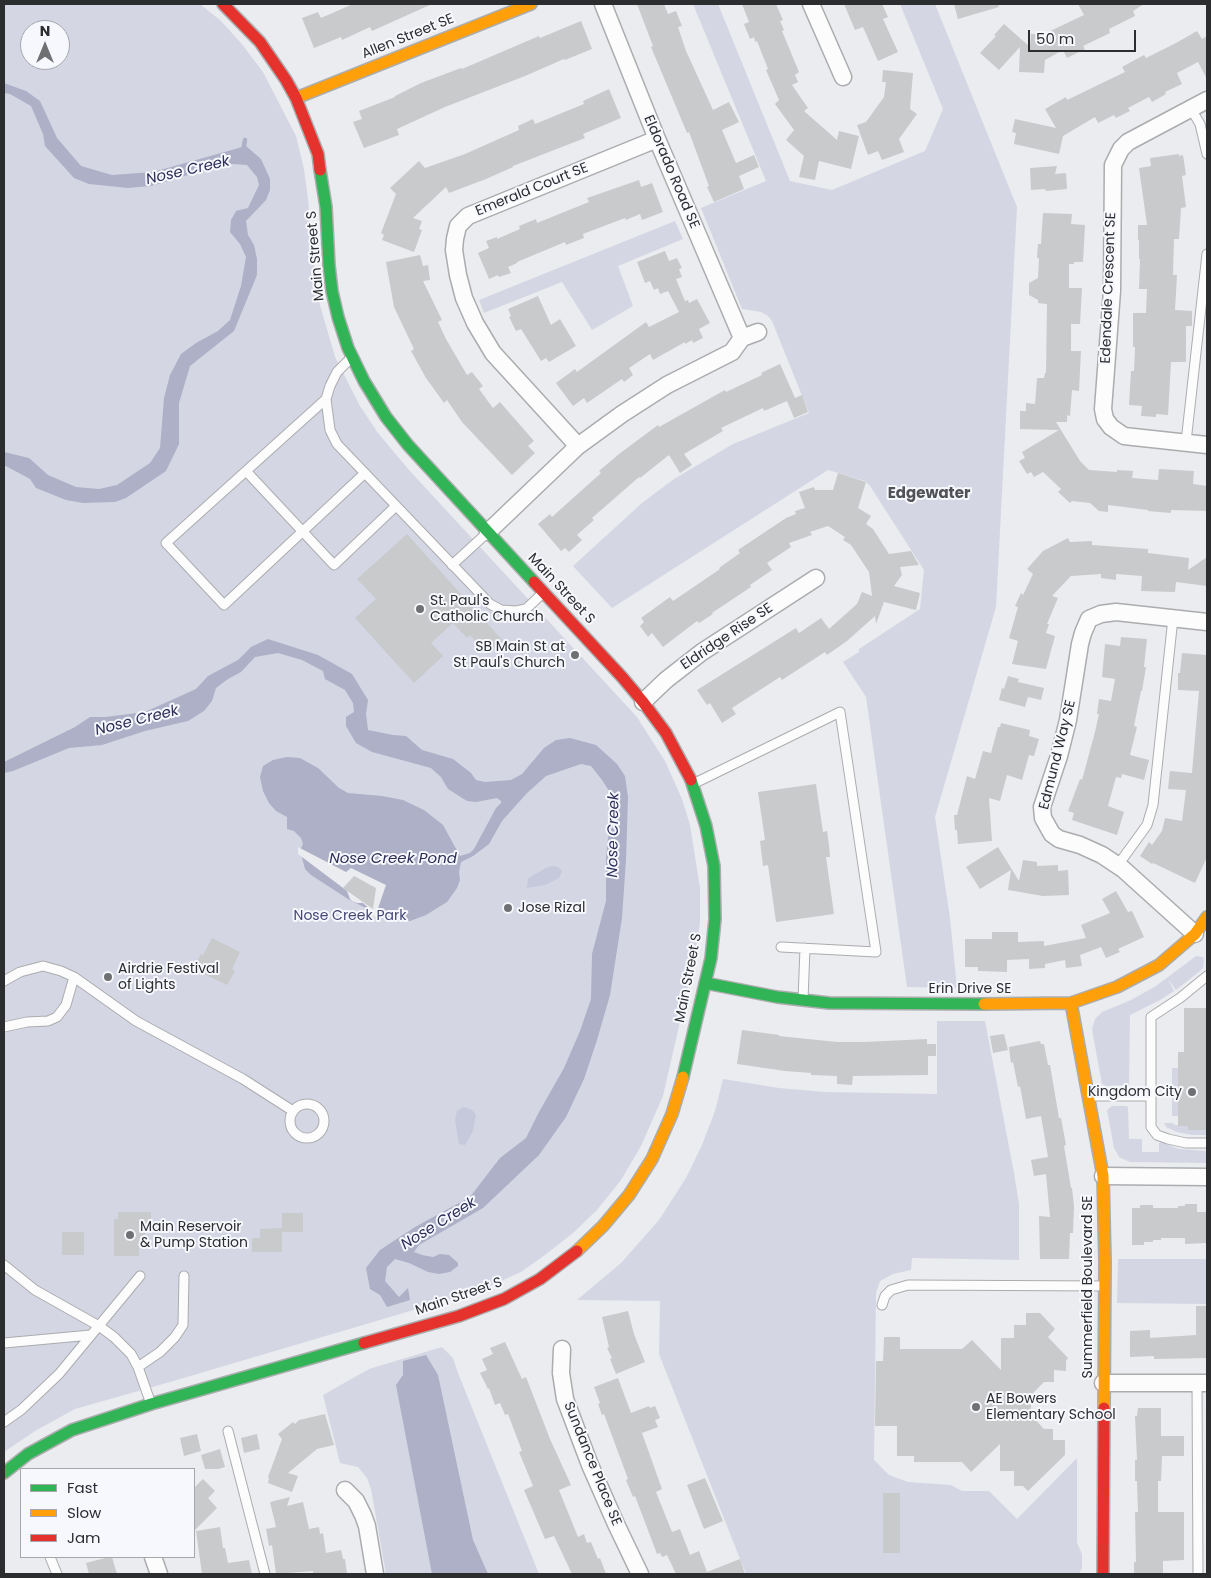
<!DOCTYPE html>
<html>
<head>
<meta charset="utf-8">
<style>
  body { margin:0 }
  #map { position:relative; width:1211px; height:1578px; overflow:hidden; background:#ebecef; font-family:Poppins,sans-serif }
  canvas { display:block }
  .frame { position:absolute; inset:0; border:5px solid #2c2d2f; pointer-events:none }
  .legend { position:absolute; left:20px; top:1468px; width:175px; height:90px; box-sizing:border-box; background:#f7f8fd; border:1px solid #a6a7ab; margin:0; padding:6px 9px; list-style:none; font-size:15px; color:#2c2d2f }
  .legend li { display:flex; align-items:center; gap:10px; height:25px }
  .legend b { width:25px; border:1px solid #a6a7ab }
  .north { position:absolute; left:20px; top:20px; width:50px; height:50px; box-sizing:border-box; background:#f7f8fd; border:1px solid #a6a7ab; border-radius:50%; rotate:0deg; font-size:14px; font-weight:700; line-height:20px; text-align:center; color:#2c2d2f }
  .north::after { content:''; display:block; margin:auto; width:18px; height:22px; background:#6f7072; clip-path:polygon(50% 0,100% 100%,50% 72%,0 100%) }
  .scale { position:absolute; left:1028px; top:30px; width:108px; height:22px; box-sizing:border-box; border:2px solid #2c2d2f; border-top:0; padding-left:6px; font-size:15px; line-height:18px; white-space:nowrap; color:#2c2d2f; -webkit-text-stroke:4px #f7f8fd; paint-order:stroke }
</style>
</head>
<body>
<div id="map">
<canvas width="1211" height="1578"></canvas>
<div class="frame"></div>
<ul class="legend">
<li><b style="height:6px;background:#30b455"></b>Fast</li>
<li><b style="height:6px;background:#ff9f0a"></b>Slow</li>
<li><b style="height:6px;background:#e5322d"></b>Jam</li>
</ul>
<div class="north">N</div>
<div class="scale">50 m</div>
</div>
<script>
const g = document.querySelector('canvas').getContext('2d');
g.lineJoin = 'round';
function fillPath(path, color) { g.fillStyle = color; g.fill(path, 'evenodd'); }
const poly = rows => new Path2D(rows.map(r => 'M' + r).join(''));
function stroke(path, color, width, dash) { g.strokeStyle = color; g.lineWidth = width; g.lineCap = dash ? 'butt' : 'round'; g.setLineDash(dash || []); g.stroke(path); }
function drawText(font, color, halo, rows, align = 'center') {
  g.font = font + ' Poppins,sans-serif'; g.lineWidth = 4; g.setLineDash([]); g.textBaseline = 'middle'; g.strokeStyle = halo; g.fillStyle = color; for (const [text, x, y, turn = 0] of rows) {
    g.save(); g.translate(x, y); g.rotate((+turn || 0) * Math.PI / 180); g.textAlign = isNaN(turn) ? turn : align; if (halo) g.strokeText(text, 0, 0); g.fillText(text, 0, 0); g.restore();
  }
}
const green = poly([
  [4,4,200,4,221,21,241,43,263,72,296,136,304,169,308,199,314,266,320,305,335,357,360,406,378,433,409,470,637,717,665,761,682,799,690,825,700,888,700,922,696,952,663,1096,641,1146,621,1180,597,1210,573,1233,545,1255,521,1272,492,1285,461,1296,170,1382,75,1409,35,1431,4,1452],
  [30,30,60,30,60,60,30,60],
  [693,4,718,4,790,181,832,190,925,151,943,109,900,4,935,4,1017,207,996,607,935,817,950,918,957,988,907,987,866,697,843,662,859,652,859,649,920,609,924,570,870,486,865,481,828,470,612,608,573,566,642,503,674,479,733,444,809,413,772,321,768,316,761,312,742,309,701,208,766,181],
  [675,221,683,239,618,266,633,306,592,330,562,282,484,313,479,300],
  [1196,956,1203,957,1204,961,1203,968,1200,971,1176,990,1168,979,1174,991,1160,1000,1130,1015,1129,1085,1106,1086,1102,1084,1093,1035,1092,1029,1095,1019,1102,1012,1131,1000,1156,986],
  [937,1021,985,1021,1014,1173,1019,1204,1019,1260,912,1258,911,1270,893,1274,880,1281,876,1293,874,1460,889,1475,908,1482,951,1485,962,1491,989,1491,1017,1519,1077,1458,1077,1543,1082,1554,1082,1568,1079,1574,746,1574,659,1354,660,1301,577,1300,621,1263,659,1220,686,1178,702,1145,715,1111,723,1079,779,1088,825,1092,937,1094],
  [1172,1068,1178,1068,1178,1116,1172,1116],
  [1112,1106,1126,1106,1128,1107,1129,1139,1142,1139,1142,1152,1159,1152,1159,1143,1161,1142,1179,1149,1207,1151,1207,1163,1130,1162,1119,1157,1114,1148,1107,1110],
  [1164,1123,1172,1123,1175,1125,1188,1126,1188,1130,1207,1130,1207,1135,1192,1135,1177,1132,1166,1127],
  [1118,1259,1207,1259,1207,1304,1117,1303],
  [442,1347,453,1358,458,1373,539,1574,386,1574,371,1489,367,1478,358,1467,340,1463,323,1395,369,1369]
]);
const forest = poly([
  [552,866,558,867,562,871,559,878,545,885,527,888,528,879,530,877,546,868],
  [464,1107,472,1110,476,1115,473,1131,465,1145,459,1144,455,1120,457,1111]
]);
const water = poly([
  [4,83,26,91,40,101,57,138,81,166,112,175,153,172,246,146,261,159,270,179,270,190,266,200,246,221,248,235,254,245,257,259,257,275,234,331,190,366,179,403,179,444,166,471,126,498,115,502,83,503,66,500,36,488,30,479,4,465,4,452,29,458,48,475,76,487,99,489,117,485,150,463,160,448,164,398,170,375,181,354,196,343,218,331,230,320,241,286,246,257,240,244,230,232,231,220,236,211,248,208,259,185,257,177,247,165,233,164,208,169,151,186,128,188,89,184,74,178,45,146,43,134,31,106,10,94,4,93],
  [268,639,318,655,352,674,368,700,366,714,368,730,393,735,406,736,422,750,453,759,471,773,476,780,485,782,511,780,522,774,544,748,556,740,570,738,596,745,617,764,625,776,628,797,626,860,622,918,610,995,597,1040,584,1079,566,1117,539,1155,483,1208,419,1245,414,1252,422,1255,433,1257,440,1254,449,1255,458,1263,458,1266,450,1272,439,1274,428,1272,409,1263,395,1259,387,1267,385,1281,399,1297,408,1288,410,1300,387,1307,380,1295,370,1289,366,1268,380,1250,415,1227,470,1197,500,1158,526,1138,539,1112,564,1068,580,1031,591,999,592,954,606,901,606,859,608,838,613,818,613,797,602,780,591,766,581,764,546,776,527,793,502,821,489,844,473,856,461,862,459,872,460,880,457,888,447,902,426,915,410,921,391,921,348,899,311,875,305,869,300,850,303,844,301,838,294,831,287,829,287,817,276,811,269,803,263,791,260,777,263,766,273,760,287,757,300,758,318,768,339,788,348,793,382,796,403,800,424,810,443,825,460,856,470,853,474,849,496,808,501,803,501,801,497,798,476,802,467,801,448,789,441,777,431,768,372,752,356,743,346,726,346,717,354,712,353,703,345,690,325,679,323,671,302,660,278,653,255,657,241,672,228,679,216,688,212,701,204,711,188,721,145,731,102,745,69,748,13,771,4,773,4,762,75,727,90,717,105,717,145,712,196,689,208,676,238,660,251,647],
  [426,1355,438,1375,473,1540,488,1574,432,1574,396,1385,403,1375,403,1361]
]);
const pier = poly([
  [298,847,346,872,351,868,386,885,375,917,369,914,370,909,363,903,357,903,352,901,350,899,347,891,298,854]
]);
const stream = poly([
  [243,151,245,140]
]);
const building = poly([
  [353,4,432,4,372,31,370,27,342,40,341,37,314,48,302,18,318,12,321,18],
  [637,4,664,4,668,14,676,11,682,26,678,27,686,51,713,110,729,102,739,122,722,130,736,163,754,155,759,167,739,176,744,189,714,202,707,187,709,186,689,132,687,133,651,47,653,46],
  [742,4,776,4,783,20,780,21,784,30,782,31,799,72,795,75,798,82,792,85,808,108,804,111,837,140,839,131,859,136,851,169,819,161,815,180,799,177,804,156,786,140,794,130,775,104,779,100,766,70,768,69,757,41,755,42,754,37,750,39,744,24,749,22],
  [844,4,882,4,888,17,883,19,898,52,878,61,863,27,855,30],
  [954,4,998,4,999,7,958,19],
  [1078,4,1144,4,1133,11,1135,16,1109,29,1110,33,1083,46,1085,49,1067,58,1063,50,1045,60,1044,73,1019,72,1020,47,999,70,980,53,996,36,994,35,1004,24,1030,47,1031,34,1044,34,1084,15],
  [581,21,592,49,565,60,564,59,525,76,445,107,397,129,399,135,364,148,353,122,362,119,359,111,395,97,395,96,421,83,461,68,462,69,539,36,540,38],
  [1197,31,1202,39,1207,36,1207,79,1198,62,1177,73,1182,84,1165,92,1166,94,1152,102,1149,97,1128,108,1130,111,1116,118,1114,115,1098,123,1095,117,1063,136,1059,154,1014,144,1016,133,1012,132,1015,119,1056,128,1045,109,1066,97,1067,100,1125,72,1122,67,1144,55,1146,58,1176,43],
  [883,70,913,73,910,109,917,114,899,139,904,152,882,160,878,151,868,155,857,125,866,122,884,97,886,82,882,82],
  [609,89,621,118,583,134,585,138,513,166,513,167,486,179,449,193,446,187,413,218,422,221,419,229,422,230,414,252,382,240,384,235,381,233,396,194,390,188,419,161,425,168,465,154,519,130,518,126,533,119,535,124,584,104,583,101],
  [1179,154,1179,156,1183,155,1186,175,1182,176,1186,207,1181,208,1179,239,1174,239,1173,275,1177,275,1175,310,1192,311,1192,326,1186,326,1186,362,1171,362,1168,415,1156,414,1156,417,1141,416,1142,406,1129,405,1131,371,1134,371,1135,347,1133,347,1133,313,1146,313,1147,289,1139,289,1140,259,1139,259,1139,240,1138,240,1138,225,1147,225,1139,168,1151,166,1150,158],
  [1057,166,1055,174,1066,173,1067,189,1046,191,1045,189,1031,190,1030,168],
  [639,180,641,187,652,183,663,212,642,220,640,214,626,220,625,218,583,234,584,238,566,245,565,242,517,262,517,263,508,267,511,273,499,277,498,275,489,279,478,253,489,248,486,241,497,237,497,239,520,229,519,226,536,219,537,223,589,202,587,198],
  [1043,213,1072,214,1071,224,1085,225,1083,262,1074,262,1074,264,1069,264,1069,288,1082,288,1080,324,1071,324,1071,351,1081,351,1079,391,1072,390,1070,416,1067,415,1067,422,1056,422,1080,461,1089,470,1117,472,1117,470,1133,471,1132,478,1158,480,1159,469,1194,471,1193,484,1207,486,1207,511,1171,510,1171,513,1148,511,1148,510,1108,505,1108,512,1099,511,1090,503,1072,501,1070,503,1058,492,1061,489,1043,472,1034,477,1031,472,1027,474,1019,461,1025,458,1022,452,1059,430,1020,429,1020,411,1026,411,1026,403,1035,404,1037,378,1044,378,1045,373,1046,373,1047,304,1038,303,1038,300,1029,295,1029,283,1038,278,1039,258,1037,258,1038,244,1041,244],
  [665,251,669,261,677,258,682,268,679,269,682,277,676,279,685,301,688,300,689,303,697,299,710,323,699,329,703,338,693,343,692,340,685,344,685,342,653,360,650,354,629,368,633,375,624,382,622,379,587,403,584,398,573,406,556,383,575,369,577,372,646,322,649,327,679,312,668,291,660,294,658,288,654,290,650,281,645,283,637,262],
  [420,255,423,266,428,265,430,280,423,281,442,320,438,322,446,339,467,375,472,372,483,386,479,389,493,408,500,402,534,441,528,446,535,453,512,475,462,422,447,400,444,403,426,378,411,351,414,349,394,307,386,262],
  [538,296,551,325,560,319,576,346,549,362,546,358,541,361,521,329,516,331,509,317,511,316,508,309],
  [780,364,795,398,802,395,808,412,794,418,787,401,764,411,763,408,721,428,723,431,684,454,692,465,680,473,669,455,640,478,639,477,592,518,594,520,577,535,582,540,569,552,565,548,561,551,538,524,550,514,552,517,601,473,599,471,619,454,658,425,659,427,716,395,725,390,726,392,762,375,761,373],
  [838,473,866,482,858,508,871,516,866,524,873,529,889,554,911,551,919,565,900,567,902,575,894,586,920,593,916,610,884,602,876,624,875,616,847,641,827,655,825,652,782,680,780,677,732,708,736,714,722,723,710,703,707,705,697,690,796,628,799,633,821,618,829,629,857,604,862,592,872,596,869,572,851,545,843,540,845,537,828,526,810,532,812,535,789,543,791,547,767,563,772,570,750,585,751,587,712,613,713,614,699,623,697,621,663,647,652,633,648,637,640,626,644,622,641,618,670,597,673,601,701,582,720,569,719,568,740,553,738,550,786,518,796,514,795,511,805,508,799,492,814,487,815,490,833,490],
  [407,534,503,641,488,654,470,635,467,638,453,623,431,643,443,656,414,683,355,618,376,599,357,579],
  [1068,538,1070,542,1092,541,1092,545,1148,549,1148,553,1189,558,1188,570,1207,557,1207,586,1176,582,1175,592,1141,591,1142,576,1116,574,1116,580,1101,578,1101,574,1071,576,1052,596,1058,598,1047,624,1049,624,1046,633,1055,636,1046,669,1012,664,1018,641,1009,638,1018,607,1015,606,1021,593,1023,595,1033,574,1027,569,1043,551],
  [1121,637,1147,639,1144,667,1146,667,1142,691,1141,691,1134,726,1137,727,1130,755,1149,760,1144,780,1122,774,1121,778,1116,777,1108,806,1124,812,1117,835,1072,820,1074,813,1068,811,1080,779,1082,780,1095,732,1099,714,1097,714,1099,699,1111,701,1115,679,1102,677,1105,644,1120,646],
  [1182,653,1207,655,1207,857,1195,883,1153,863,1152,864,1140,856,1149,842,1152,845,1162,831,1165,818,1182,821,1186,790,1168,789,1170,771,1192,773,1199,691,1178,690,1178,673,1180,673],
  [1008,676,1019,679,1018,682,1044,688,1041,700,1028,697,1025,707,999,700,1002,688,1004,689],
  [1001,723,1030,730,1029,736,1039,739,1034,756,1029,755,1022,780,1007,775,1000,801,989,798,992,841,958,844,957,830,955,830,954,815,957,815,967,776,975,779,983,751,991,753,998,727,1000,727],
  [816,784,823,832,827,831,829,845,830,857,826,857,834,914,776,922,768,865,763,866,760,841,765,840,758,792],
  [998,847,1019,881,1023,860,1037,862,1037,866,1058,865,1058,871,1068,870,1069,895,1043,896,1008,890,1011,870,980,889,966,867],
  [354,876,376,888,373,909,343,888],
  [1116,891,1128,912,1132,911,1144,937,1118,949,1120,952,1106,958,1101,947,1080,955,1082,966,1066,968,1065,960,1045,964,1045,968,1029,969,1029,959,1007,960,1007,972,978,971,978,967,965,967,965,939,992,939,992,932,1018,932,1018,942,1044,941,1044,946,1086,938,1081,925,1110,913,1102,899],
  [212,938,240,952,232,969,235,971,227,985,193,969,201,954,203,955],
  [1184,1008,1207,1008,1207,1130,1188,1130,1188,1126,1178,1126,1178,1052,1184,1052],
  [742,1030,779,1035,779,1036,837,1042,864,1042,927,1039,927,1044,936,1044,936,1056,928,1056,928,1075,853,1076,852,1085,837,1084,837,1076,811,1075,811,1073,785,1071,737,1064],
  [1004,1034,1008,1050,993,1053,990,1036],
  [1040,1041,1041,1044,1044,1044,1048,1065,1050,1065,1059,1118,1061,1118,1066,1145,1064,1146,1071,1188,1072,1188,1074,1206,1073,1233,1070,1233,1069,1259,1040,1259,1039,1216,1050,1217,1046,1174,1034,1176,1031,1160,1048,1157,1041,1116,1026,1119,1020,1086,1018,1087,1013,1062,1011,1063,1009,1047],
  [1185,1204,1197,1204,1197,1212,1206,1212,1206,1243,1185,1244,1185,1238,1161,1238,1161,1240,1153,1240,1153,1242,1144,1242,1144,1245,1132,1245,1132,1208,1140,1208,1140,1205,1153,1205,1153,1208,1178,1208,1178,1206,1185,1206],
  [118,1212,151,1212,151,1231,145,1231,145,1238,139,1238,139,1256,114,1256,114,1219,118,1219],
  [282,1213,303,1213,303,1232,282,1232,282,1252,252,1252,252,1238,260,1238,260,1229,282,1228],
  [62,1232,84,1232,84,1255,62,1255],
  [1196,1306,1207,1306,1207,1358,1154,1359,1154,1356,1130,1357,1130,1331,1150,1330,1150,1338,1196,1335],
  [628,1311,634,1334,645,1362,616,1374,610,1359,612,1358,607,1348,609,1347,602,1317],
  [1026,1313,1040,1313,1055,1329,1048,1337,1068,1358,1066,1361,1066,1371,1054,1370,1054,1382,1044,1382,1031,1395,1031,1415,1044,1429,1053,1429,1053,1440,1065,1440,1065,1455,1028,1491,1023,1486,1014,1486,1014,1471,1000,1471,1000,1444,971,1472,962,1462,914,1462,914,1456,897,1456,897,1426,875,1426,876,1361,883,1361,884,1337,900,1337,900,1349,962,1349,972,1340,1001,1370,1001,1338,1014,1338,1014,1325,1026,1325],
  [505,1342,522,1379,526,1377,550,1439,571,1485,559,1490,578,1537,584,1534,587,1543,591,1542,598,1559,600,1558,606,1574,572,1574,554,1536,545,1539,524,1490,533,1486,519,1452,522,1451,508,1414,505,1415,500,1403,495,1405,489,1388,488,1389,480,1373,487,1370,482,1359,493,1354,490,1348],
  [618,1378,631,1413,649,1406,650,1408,655,1406,660,1418,655,1420,658,1427,642,1433,662,1489,656,1492,672,1532,680,1529,690,1555,699,1551,707,1572,740,1559,745,1574,676,1574,667,1555,662,1557,660,1553,657,1554,635,1496,633,1497,626,1480,628,1479,604,1414,602,1415,598,1404,600,1403,594,1387],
  [1138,1408,1161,1408,1161,1436,1184,1436,1184,1456,1162,1456,1161,1481,1158,1481,1158,1512,1184,1512,1184,1560,1163,1561,1163,1573,1134,1573,1134,1562,1136,1562,1135,1512,1138,1512,1137,1481,1135,1481,1135,1460,1137,1460,1135,1416,1137,1416],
  [325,1414,334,1445,317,1449,288,1473,298,1476,292,1492,268,1483,269,1478,268,1477,282,1439,278,1434,293,1422,295,1424,299,1420],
  [197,1434,201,1451,184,1456,180,1438],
  [257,1434,260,1449,244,1453,241,1438],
  [220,1449,225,1467,218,1469,205,1469,201,1455],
  [705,1478,723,1521,704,1529,687,1485],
  [203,1479,215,1491,208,1498,217,1508,194,1531,194,1488],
  [883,1493,900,1493,900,1553,883,1553],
  [290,1497,287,1506,303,1502,309,1529,319,1527,320,1534,323,1533,326,1553,341,1550,343,1559,345,1559,347,1573,338,1574,313,1574,313,1571,276,1574,272,1545,269,1546,266,1529,276,1527,270,1502],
  [220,1527,223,1548,225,1548,228,1563,249,1560,252,1574,202,1574,196,1531],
  [109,1557,112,1557,117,1574,89,1574,86,1563]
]);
const lane = poly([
  [1191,109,1200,124,1207,154],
  [350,359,337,372,330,386,326,399,330,430,337,444,490,604,501,610,516,611,526,609,544,592],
  [326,399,166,543,224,605,365,473],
  [1186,442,1207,254],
  [246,471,334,565,396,506],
  [452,565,487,533],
  [693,784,840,712,876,952,781,947],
  [1118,865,1147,825,1153,805,1173,618],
  [1207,976,1180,998,1151,1017,1151,1127,1157,1135,1168,1139,1186,1143,1207,1143],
  [74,977,136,1021,243,1079,293,1111],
  [4,981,20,972,43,966,61,971,74,977,66,1005,57,1017,48,1021,27,1022,4,1027],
  [803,1000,805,948],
  [1089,1096,1151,1096],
  '290 1121a17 17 0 1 1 34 0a17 17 0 1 1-34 0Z',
  [4,1265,35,1290,99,1326,114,1337,131,1354,138,1367,151,1404],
  [882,1305,885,1296,891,1290,908,1285,1104,1286],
  [4,1343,91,1335],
  [138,1367,160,1352,175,1337,183,1325,184,1276],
  [1197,1383,1198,1574],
  [4,1422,21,1410,59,1374,140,1276],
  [228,1431,265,1574],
  [50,1557,57,1574]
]);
const street = poly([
  [811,4,843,77],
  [1207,100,1128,142,1121,149,1113,165,1112,291,1103,409,1105,419,1111,427,1124,436,1207,445],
  [742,338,758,332],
  [578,446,493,353,475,323,464,298,458,275,454,250,455,239,458,226,468,216,657,139],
  [488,532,578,446,622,414,667,385,732,352,742,338,657,139,603,4],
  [643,702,666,680,702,652,816,578],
  [1195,934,1123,869,1102,855,1080,845,1059,839,1052,834,1043,818,1042,807,1059,756,1068,720,1080,644,1083,633,1089,619,1101,614,1116,612,1207,622],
  [1103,1176,1207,1177],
  [562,1349,561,1373,565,1399,590,1465,616,1524,640,1574],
  [1103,1383,1207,1383],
  [345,1490,356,1501,363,1515,367,1526,375,1574],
  [153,1557,159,1574]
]);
const fast = poly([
  [320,170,326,207,329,265,332,291,338,317,348,348,364,381,386,417,408,445,534,582],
  [705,983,777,997,829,1003,984,1004],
  [683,1077,711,958,715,919,714,866,706,826,691,780],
  [4,1473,28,1454,72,1430,151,1404,364,1343]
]);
const slow = poly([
  [296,98,531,4],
  [1071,1003,1103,1176,1105,1262,1104,1408],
  [984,1004,1071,1003,1117,987,1159,965,1195,934,1207,917],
  [577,1251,603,1226,629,1195,652,1159,672,1114,683,1077]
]);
const jam = poly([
  [223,4,260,42,286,80,296,98,318,154,320,170],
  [534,582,622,677,643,702,666,733,691,780],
  [364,1343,459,1316,504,1299,540,1279,577,1251],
  [1103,1574,1104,1408]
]);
const markers = [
  [420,609,5,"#6f7072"],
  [575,655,5,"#6f7072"],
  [508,908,5,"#6f7072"],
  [108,977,5,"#6f7072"],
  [1192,1092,5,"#6f7072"],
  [130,1235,5,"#6f7072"],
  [976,1407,5,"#6f7072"]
];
const streetNames = [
  ["Allen Street SE",408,37,-22],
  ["Eldorado Road SE",671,172,67],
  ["Emerald Court SE",532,190,-22],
  ["Main Street S",316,256,-95],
  ["Edendale Crescent SE",1109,288,-88],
  ["Main Street S",561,589,47],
  ["Eldridge Rise SE",727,637,-34],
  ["Edmund Way SE",1058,755,-76],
  ["Main Street S",689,978,-79],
  ["Erin Drive SE",970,989],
  ["Summerfield Boulevard SE",1088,1287,-90],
  ["Main Street S",459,1297,-19],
  ["Sundance Place SE",592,1464,68]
];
const poiNames = [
  ["St. Paul's",430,601],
  ["Catholic Church",430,617],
  ["SB Main St at",565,647,"right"],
  ["St Paul's Church",565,663,"right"],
  ["Jose Rizal",518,908],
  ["Airdrie Festival",118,969],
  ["of Lights",118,985],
  ["Kingdom City",1182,1092,"right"],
  ["Main Reservoir",140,1227],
  ["& Pump Station",140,1243],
  ["AE Bowers",986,1399],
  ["Elementary School",986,1415]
];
const parkNames = [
  ["Nose Creek Park",350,916]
];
const waterNames = [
  ["Nose Creek",188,171,-13],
  ["Nose Creek",137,721,-14],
  ["Nose Creek",614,835,-89],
  ["Nose Creek Pond",393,859],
  ["Nose Creek",439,1224,-32]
];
const neighbourhoodNames = [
  ["Edgewater",929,494]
];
fillPath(green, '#d4d6e4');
fillPath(forest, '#c6c8db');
fillPath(water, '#adb0c6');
fillPath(pier, '#ebecef');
stroke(stream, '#adb0c6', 4.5);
fillPath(building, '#c9cacc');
stroke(lane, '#abacae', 11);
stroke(street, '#abacae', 19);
stroke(fast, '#abacae', 14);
stroke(slow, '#abacae', 14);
stroke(jam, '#abacae', 14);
stroke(lane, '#fcfcfd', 9);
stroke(street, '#fcfcfd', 16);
stroke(fast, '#30b455', 11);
stroke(slow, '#ff9f0a', 11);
stroke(jam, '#e5322d', 11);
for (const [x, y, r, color] of markers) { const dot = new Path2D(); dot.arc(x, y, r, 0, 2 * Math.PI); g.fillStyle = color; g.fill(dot); stroke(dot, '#f7f8fd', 2); }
drawText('14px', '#2c2d2f', '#f7f8fd', streetNames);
drawText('14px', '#2c2d2f', '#f7f8fd', poiNames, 'left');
drawText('14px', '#454776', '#f7f8fd', parkNames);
drawText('italic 15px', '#2c2d59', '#f7f8fd', waterNames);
drawText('bold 15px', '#515256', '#f7f8fd', neighbourhoodNames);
</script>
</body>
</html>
